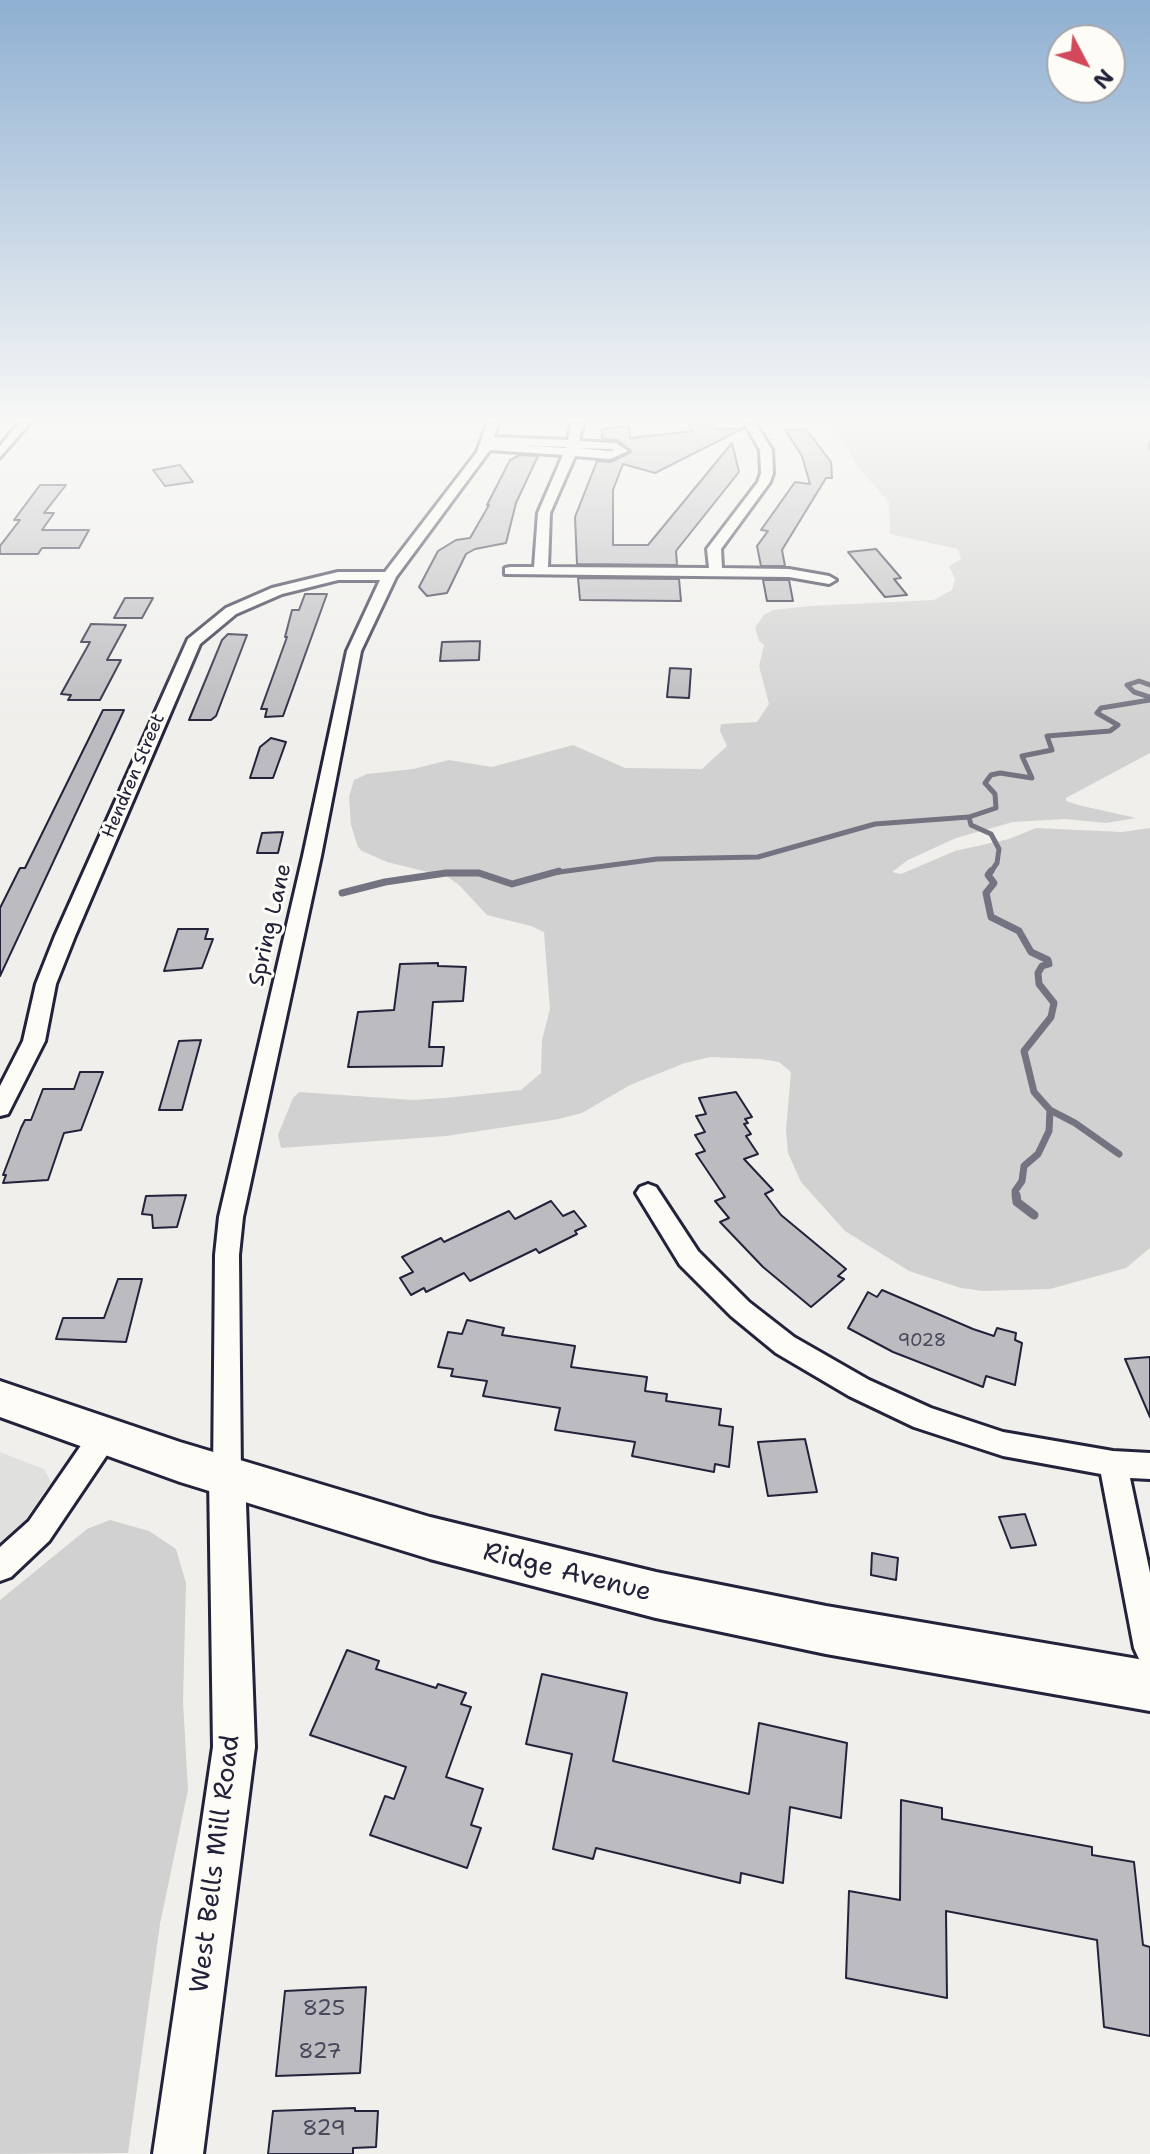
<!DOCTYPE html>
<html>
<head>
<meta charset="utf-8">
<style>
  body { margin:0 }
  #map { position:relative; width:1150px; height:2154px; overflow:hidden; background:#f0efec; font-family:"Shantell Sans",sans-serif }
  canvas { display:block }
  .north { position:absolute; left:1046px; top:24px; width:80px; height:80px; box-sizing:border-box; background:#fdfcf7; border:2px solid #a5a5ac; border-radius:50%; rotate:131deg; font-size:22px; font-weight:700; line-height:32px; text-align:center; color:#22223b }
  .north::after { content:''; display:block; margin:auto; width:28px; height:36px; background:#d1495b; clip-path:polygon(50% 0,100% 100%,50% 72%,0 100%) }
</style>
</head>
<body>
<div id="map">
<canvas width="1150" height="2154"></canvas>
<div class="north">N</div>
</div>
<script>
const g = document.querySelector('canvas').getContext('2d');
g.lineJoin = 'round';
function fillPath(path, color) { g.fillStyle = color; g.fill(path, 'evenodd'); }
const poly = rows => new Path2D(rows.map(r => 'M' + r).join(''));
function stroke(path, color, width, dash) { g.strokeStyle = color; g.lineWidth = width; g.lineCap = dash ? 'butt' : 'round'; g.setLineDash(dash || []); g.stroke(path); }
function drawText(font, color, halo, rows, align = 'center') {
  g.font = font + ' "Shantell Sans",sans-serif'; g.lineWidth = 6; g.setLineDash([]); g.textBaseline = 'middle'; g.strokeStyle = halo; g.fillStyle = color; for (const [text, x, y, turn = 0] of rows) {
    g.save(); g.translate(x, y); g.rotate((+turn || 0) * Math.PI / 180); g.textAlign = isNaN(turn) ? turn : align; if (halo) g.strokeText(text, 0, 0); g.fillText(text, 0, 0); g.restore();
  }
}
const built = poly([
  [0,1452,44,1469,51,1482,17,1532,0,1550]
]);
const green = poly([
  [832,424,1150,424,1150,753,1066,798,1066,801,1078,805,1136,818,1106,823,1065,819,1013,822,956,838,908,860,892,872,901,874,955,851,1009,839,1036,828,1122,832,1150,828,1150,1248,1126,1268,1050,1289,983,1291,961,1288,909,1271,845,1231,801,1182,788,1153,786,1130,791,1072,779,1062,761,1059,710,1057,685,1063,630,1085,582,1113,559,1119,446,1136,281,1148,278,1135,293,1098,299,1092,413,1100,444,1098,521,1090,541,1073,542,1040,550,1009,544,932,531,926,487,915,459,885,448,877,387,862,362,851,358,847,351,825,349,797,354,780,367,774,413,769,449,760,492,767,573,745,625,768,702,769,727,746,720,731,721,724,757,722,769,704,759,666,764,645,759,641,755,628,764,615,773,610,810,606,934,600,952,590,955,579,949,566,961,559,958,549,890,534,889,502,857,466],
  [110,1520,149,1531,176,1549,186,1583,183,1702,188,1790,160,1924,128,2153,0,2154,0,1600,87,1529]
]);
const streamFar3 = poly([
  [1150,443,1150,449]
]);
const streamFar2 = poly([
  [1150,685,1139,681,1127,685,1134,692,1150,697],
  [552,873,657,859,758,857,875,824,969,817],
  [990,873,997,863,999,849,991,834,971,825,969,817,996,808,995,794,985,783,991,775,1000,773,1032,778,1022,756,1052,750,1047,736,1110,731,1118,725,1097,713,1101,708,1150,700]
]);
const streamFar1 = poly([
  [991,871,988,875,994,883,986,893,991,917,1019,931,1031,952,1048,960,1049,964,1042,966,1038,973,1039,984,1054,1003,1051,1017,1024,1051,1034,1092,1050,1110,1049,1131,1038,1154,1024,1166,1022,1181,1015,1191,1016,1197],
  [342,893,385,882,446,873,479,873,512,884,559,871],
  [1050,1110,1075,1123,1119,1154]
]);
const stream = poly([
  [1016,1195,1017,1202,1034,1215]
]);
const building = poly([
  [688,424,713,424,716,429,744,428,655,473,623,464,613,490,613,545,648,545,732,443,739,472,676,551,677,565,577,564,575,517,597,461,611,462,631,452,618,440,602,439,602,429,626,426,630,428,630,438,693,431,688,424],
  [806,429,831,462,832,478,826,478,782,550,785,566,761,566,757,546,768,531,761,530,795,482,810,484,802,456,785,430,806,429],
  [520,455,538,456,516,503,506,543,475,549,466,554,447,593,427,596,419,587,438,551,456,540,470,538,489,505,487,505,510,460,520,455],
  [180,465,193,482,165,486,153,470,180,465],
  [40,485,66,485,44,513,54,513,42,530,89,530,79,548,42,548,38,554,0,554,0,546,20,520,14,520,40,485],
  [876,549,901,578,894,579,907,595,885,597,848,552,876,549],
  [578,578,679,579,681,601,580,600,578,578],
  [763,580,789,580,793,601,767,601,763,580],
  [305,594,327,594,283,716,265,717,267,709,261,709,287,637,285,637,292,610,299,610,305,594],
  [125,598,153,598,142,618,114,618,125,598],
  [91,624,126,625,107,660,121,660,100,700,68,700,71,695,61,694,90,642,81,642,91,624],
  [228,634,247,635,216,716,211,720,189,720,222,640,228,634],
  [480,641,479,660,440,661,442,642,480,641],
  [670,668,691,669,689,698,667,697,670,668],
  [103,710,124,710,0,976,0,908,20,868,25,868,103,710],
  [271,738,286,742,273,778,250,778,260,747,271,738],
  [283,832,278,853,257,853,262,833,283,832],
  [178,929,208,929,205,939,213,939,202,968,164,971,178,929],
  [438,963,438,966,466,967,463,1001,433,1002,429,1047,444,1047,442,1066,348,1067,358,1012,394,1010,400,964,438,963],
  [201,1040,182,1110,159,1110,179,1041,201,1040],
  [80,1072,103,1072,81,1130,64,1133,48,1180,3,1183,6,1175,3,1175,21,1128,25,1120,31,1120,43,1089,74,1089,80,1072],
  [736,1092,752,1117,745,1119,748,1123,744,1124,751,1134,746,1136,758,1154,744,1159,773,1190,765,1194,781,1215,846,1269,838,1276,844,1279,811,1307,763,1267,720,1222,729,1218,715,1201,725,1197,696,1154,705,1151,695,1135,705,1132,696,1116,706,1114,699,1098,736,1092],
  [186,1195,177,1227,153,1228,152,1215,142,1214,146,1196,186,1195],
  [551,1201,563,1216,574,1211,586,1226,575,1231,577,1234,539,1253,536,1249,470,1281,464,1273,426,1292,424,1288,411,1295,400,1278,413,1272,402,1257,441,1238,444,1242,509,1211,515,1219,551,1201],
  [118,1279,142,1279,126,1342,56,1339,63,1318,104,1318,118,1279],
  [882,1290,973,1329,994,1336,997,1328,1016,1333,1015,1340,1022,1343,1015,1385,986,1376,983,1387,893,1352,848,1328,868,1292,877,1297,882,1290],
  [467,1320,504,1328,502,1335,575,1346,571,1367,647,1377,645,1391,667,1394,666,1401,721,1409,719,1425,733,1427,729,1467,715,1464,714,1472,632,1456,635,1442,555,1430,560,1408,483,1396,487,1381,451,1376,453,1369,438,1367,448,1332,462,1334,467,1320],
  [1150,1357,1150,1417,1125,1359,1150,1357],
  [805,1439,817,1492,768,1496,758,1442,805,1439],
  [1025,1514,1036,1545,1011,1548,999,1517,1025,1514],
  [872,1553,898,1558,896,1580,871,1575,872,1553],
  [347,1650,379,1661,376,1669,436,1688,438,1684,466,1693,461,1704,471,1707,446,1777,483,1789,471,1825,481,1828,467,1868,370,1835,385,1796,394,1799,406,1767,310,1735,347,1650],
  [542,1674,627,1693,613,1761,749,1794,759,1723,847,1743,841,1818,790,1807,783,1883,741,1873,740,1883,596,1848,593,1859,553,1849,572,1754,526,1744,542,1674],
  [901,1800,942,1808,942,1819,1092,1847,1092,1855,1134,1862,1143,1945,1150,1947,1150,2036,1104,2027,1097,1940,946,1911,947,1998,846,1978,849,1891,900,1900,901,1800],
  [366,1987,360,2073,276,2076,285,1991,366,1987],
  [355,2108,355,2111,378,2111,376,2147,353,2148,353,2154,268,2154,273,2111,355,2108]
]);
const minor = poly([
  [18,424,29,424,0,457,0,446,18,424],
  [487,424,498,424,494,437,568,440,571,424,583,424,579,441,616,443,628,451,610,459,575,456,550,513,548,567,709,568,707,549,758,482,761,473,760,450,745,424,756,424,772,450,773,473,770,482,721,549,722,568,789,569,829,576,836,580,829,584,789,577,505,574,505,568,510,567,534,567,538,513,563,455,490,450,396,577,361,651,321,856,243,1217,239,1255,241,1477,237,1486,227,1490,217,1486,213,1477,215,1255,219,1217,303,856,347,651,380,580,338,580,282,594,236,614,200,644,75,936,56,984,45,1041,8,1114,0,1116,0,1086,23,1041,36,984,55,936,188,639,226,608,272,588,338,572,385,572,477,452,487,424],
  [516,445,566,447,566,448,516,445],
  [578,448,613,449,614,450,609,451,578,448],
  [648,1184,656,1187,698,1251,749,1302,794,1337,869,1380,931,1408,1003,1432,1113,1451,1150,1453,1150,1479,1130,1478,1150,1573,1150,1664,1139,1659,1134,1648,1101,1474,1003,1456,914,1427,849,1396,776,1353,731,1316,680,1265,636,1193,640,1187,648,1184],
  [103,1425,113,1428,117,1437,113,1446,49,1541,11,1577,0,1581,0,1547,29,1521,93,1428,103,1425]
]);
const tertiary = poly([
  [227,1461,240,1465,245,1477,255,1747,203,2154,153,2154,213,1747,209,1477,214,1465,227,1461]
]);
const primary = poly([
  [0,1381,180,1442,430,1517,656,1572,826,1606,1150,1661,1150,1711,826,1654,656,1618,430,1559,180,1482,0,1417,0,1381]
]);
const farStreetnames = [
  ["Hendren Street",134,776,-67]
];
const numberNames = [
  ["9028",922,1341]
];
const streetNames = [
  ["Spring Lane",271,925,-77]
];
const nearNumbernames = [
  ["825",324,2009],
  ["827",320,2052],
  ["829",324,2129]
];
const nearStreetnames = [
  ["Ridge Avenue",567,1573,14],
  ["West Bells Mill Road",216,1864,-83]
];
fillPath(built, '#e0e0df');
fillPath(green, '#d2d1d1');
stroke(streamFar3, '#737381', 4);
stroke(streamFar2, '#737381', 5);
stroke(streamFar1, '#737381', 7);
stroke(stream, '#737381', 9);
fillPath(building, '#bcbcc0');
stroke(building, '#22223b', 2);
stroke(minor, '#22223b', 6);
stroke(tertiary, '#22223b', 6);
stroke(primary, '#22223b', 6);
fillPath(minor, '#fdfcf7');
fillPath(tertiary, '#fdfcf7');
fillPath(primary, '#fdfcf7');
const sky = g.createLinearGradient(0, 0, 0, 726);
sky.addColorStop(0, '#8fb0d2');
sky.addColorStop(0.58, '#f8f8f6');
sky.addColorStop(1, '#f8f8f600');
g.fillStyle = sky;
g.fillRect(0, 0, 1150, 726);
drawText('18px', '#22223b', '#fdfcf7', farStreetnames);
drawText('18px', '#48485c', null, numberNames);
drawText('22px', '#22223b', '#fdfcf7', streetNames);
drawText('22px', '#48485c', null, nearNumbernames);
drawText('26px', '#22223b', '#fdfcf7', nearStreetnames);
</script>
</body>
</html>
